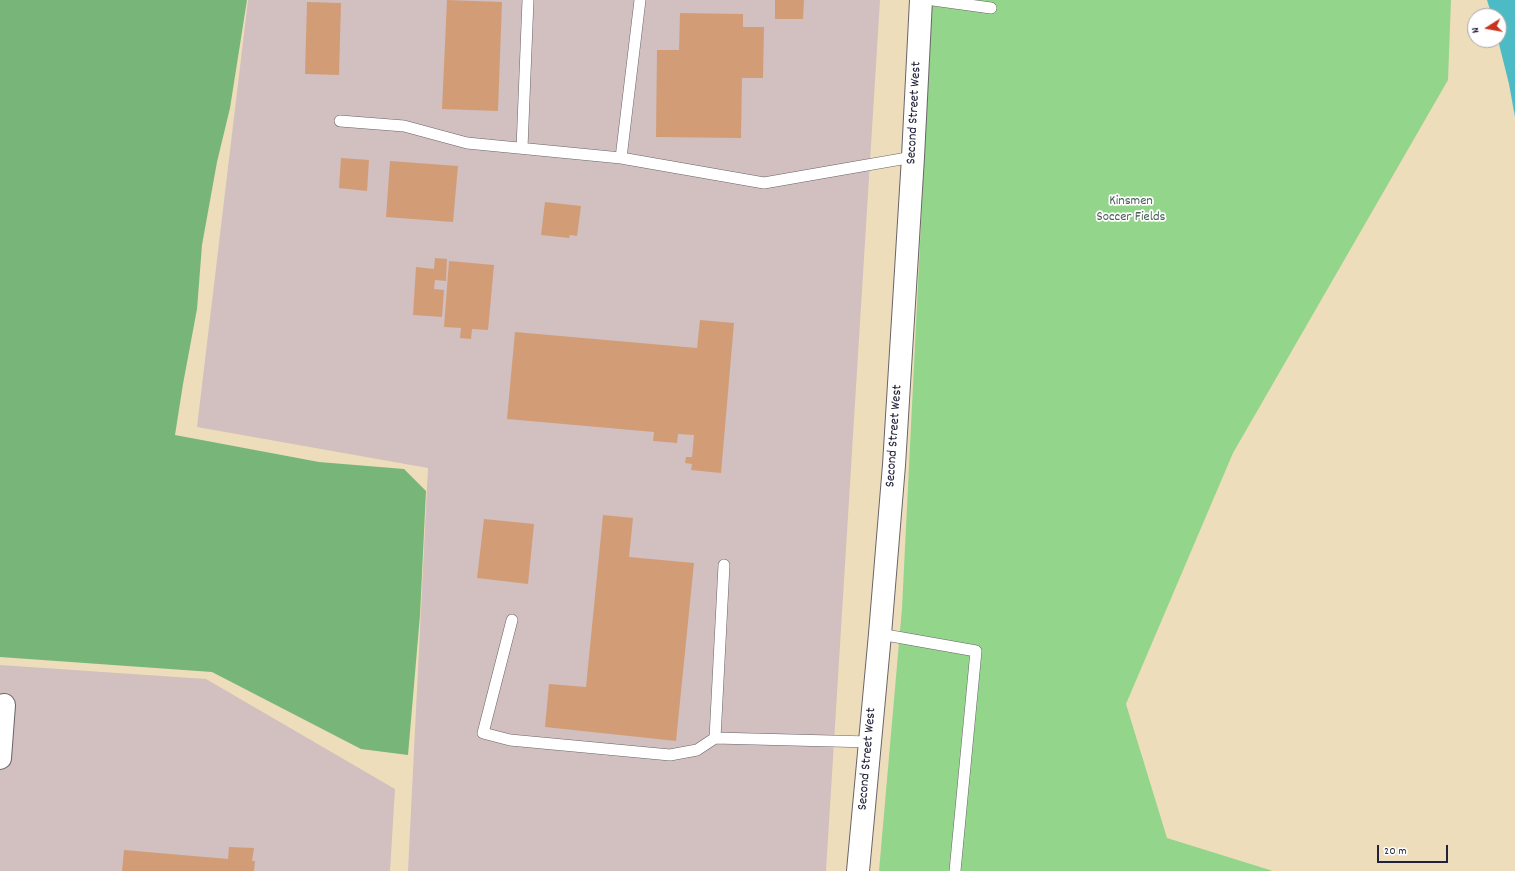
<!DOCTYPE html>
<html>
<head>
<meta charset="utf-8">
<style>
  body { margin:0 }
  #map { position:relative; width:1515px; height:871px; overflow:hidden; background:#edb; font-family:Dekko,sans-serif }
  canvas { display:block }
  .north { position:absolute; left:1467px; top:8px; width:40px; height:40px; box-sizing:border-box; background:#fff; border:1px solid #a7a7b1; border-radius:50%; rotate:259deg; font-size:11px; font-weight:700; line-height:16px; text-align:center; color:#22223b }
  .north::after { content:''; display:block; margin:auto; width:14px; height:18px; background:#c8321e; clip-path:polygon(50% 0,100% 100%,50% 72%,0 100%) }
  .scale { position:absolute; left:1377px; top:845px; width:71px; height:18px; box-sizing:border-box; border:2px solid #22223b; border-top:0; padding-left:5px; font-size:12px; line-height:14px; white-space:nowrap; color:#22223b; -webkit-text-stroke:3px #fff; paint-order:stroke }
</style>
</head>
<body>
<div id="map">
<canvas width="1515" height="871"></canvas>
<div class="north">N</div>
<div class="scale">20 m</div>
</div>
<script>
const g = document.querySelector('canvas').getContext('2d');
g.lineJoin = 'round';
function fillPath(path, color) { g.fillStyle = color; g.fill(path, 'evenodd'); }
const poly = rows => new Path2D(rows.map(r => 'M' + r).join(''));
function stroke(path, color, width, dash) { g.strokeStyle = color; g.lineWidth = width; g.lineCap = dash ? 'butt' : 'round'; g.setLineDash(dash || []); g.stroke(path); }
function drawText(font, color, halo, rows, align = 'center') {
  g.font = font + ' Dekko,sans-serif'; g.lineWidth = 3.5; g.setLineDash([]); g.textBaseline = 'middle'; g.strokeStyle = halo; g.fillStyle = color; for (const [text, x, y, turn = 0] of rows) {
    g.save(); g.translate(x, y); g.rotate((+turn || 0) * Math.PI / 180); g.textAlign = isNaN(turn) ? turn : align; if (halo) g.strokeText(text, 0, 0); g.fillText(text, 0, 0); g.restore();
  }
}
const industrial = poly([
  [248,0,880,0,826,871,408,871,428,468,197,427],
  [0,665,206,679,395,789,390,871,0,871]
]);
const green = poly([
  [932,0,1451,0,1448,80,1233,453,1126,704,1167,838,1273,871,879,871,902,608]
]);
const forest = poly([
  [0,0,247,0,230,108,217,162,202,245,197,309,183,384,175,435,319,462,404,469,426,491,420,615,408,755,361,749,212,672,0,657]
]);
const water = poly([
  [1487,0,1515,0,1515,117,1509,84,1498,40,1499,40,1499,16,1492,16]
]);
const building = poly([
  [447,0,502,2,498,111,442,109],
  [775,0,804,0,803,19,775,19],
  [307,2,341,3,339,75,305,74],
  [680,13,743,14,743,27,764,27,763,78,742,78,741,138,656,137,657,50,679,50],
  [341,158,369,160,367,191,339,188],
  [390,161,458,166,453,222,386,217],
  [545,202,581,206,577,236,570,235,569,238,541,235],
  [435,258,447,259,446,281,435,280,434,289,444,290,442,317,413,315,416,267,434,269],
  [449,261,494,265,488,330,472,329,471,339,460,338,461,328,444,327],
  [700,320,734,323,721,473,691,470,692,464,685,463,686,457,692,457,694,435,678,434,677,443,653,441,654,432,507,419,515,332,697,348],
  [603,515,633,518,629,557,694,563,676,741,545,727,549,684,586,687],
  [484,519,534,524,528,584,477,578],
  [229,847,254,848,252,861,255,861,254,871,122,871,124,850,228,859]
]);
const lane = poly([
  [933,0,991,8],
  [340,121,404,126,467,143,621,158,764,183,913,157],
  [522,148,528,0],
  [621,158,640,0],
  [724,565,715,738,870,742],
  [512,620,483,733,510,740,670,755,697,750,715,738],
  [880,634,976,651,955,871]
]);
const street = poly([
  [0,758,4,705],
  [858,871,880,634,894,465,913,157,921,0]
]);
const streetNames = [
  ["Second Street West",915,113,-87],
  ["Second Street West",895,436,-86],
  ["Second Street West",868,759,-85]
];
const parkNames = [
  ["Kinsmen",1131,202],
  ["Soccer Fields",1131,218]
];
fillPath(industrial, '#d2bfc0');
fillPath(green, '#94d58c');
fillPath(forest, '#77b678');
fillPath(water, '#4dbbc6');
fillPath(building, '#d29d76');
stroke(lane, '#696368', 12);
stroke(street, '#696368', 24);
stroke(lane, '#fff', 11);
stroke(street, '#fff', 22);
drawText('14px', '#22223b', '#fff', streetNames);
drawText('14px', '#4a6157', '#fff', parkNames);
</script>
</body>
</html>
